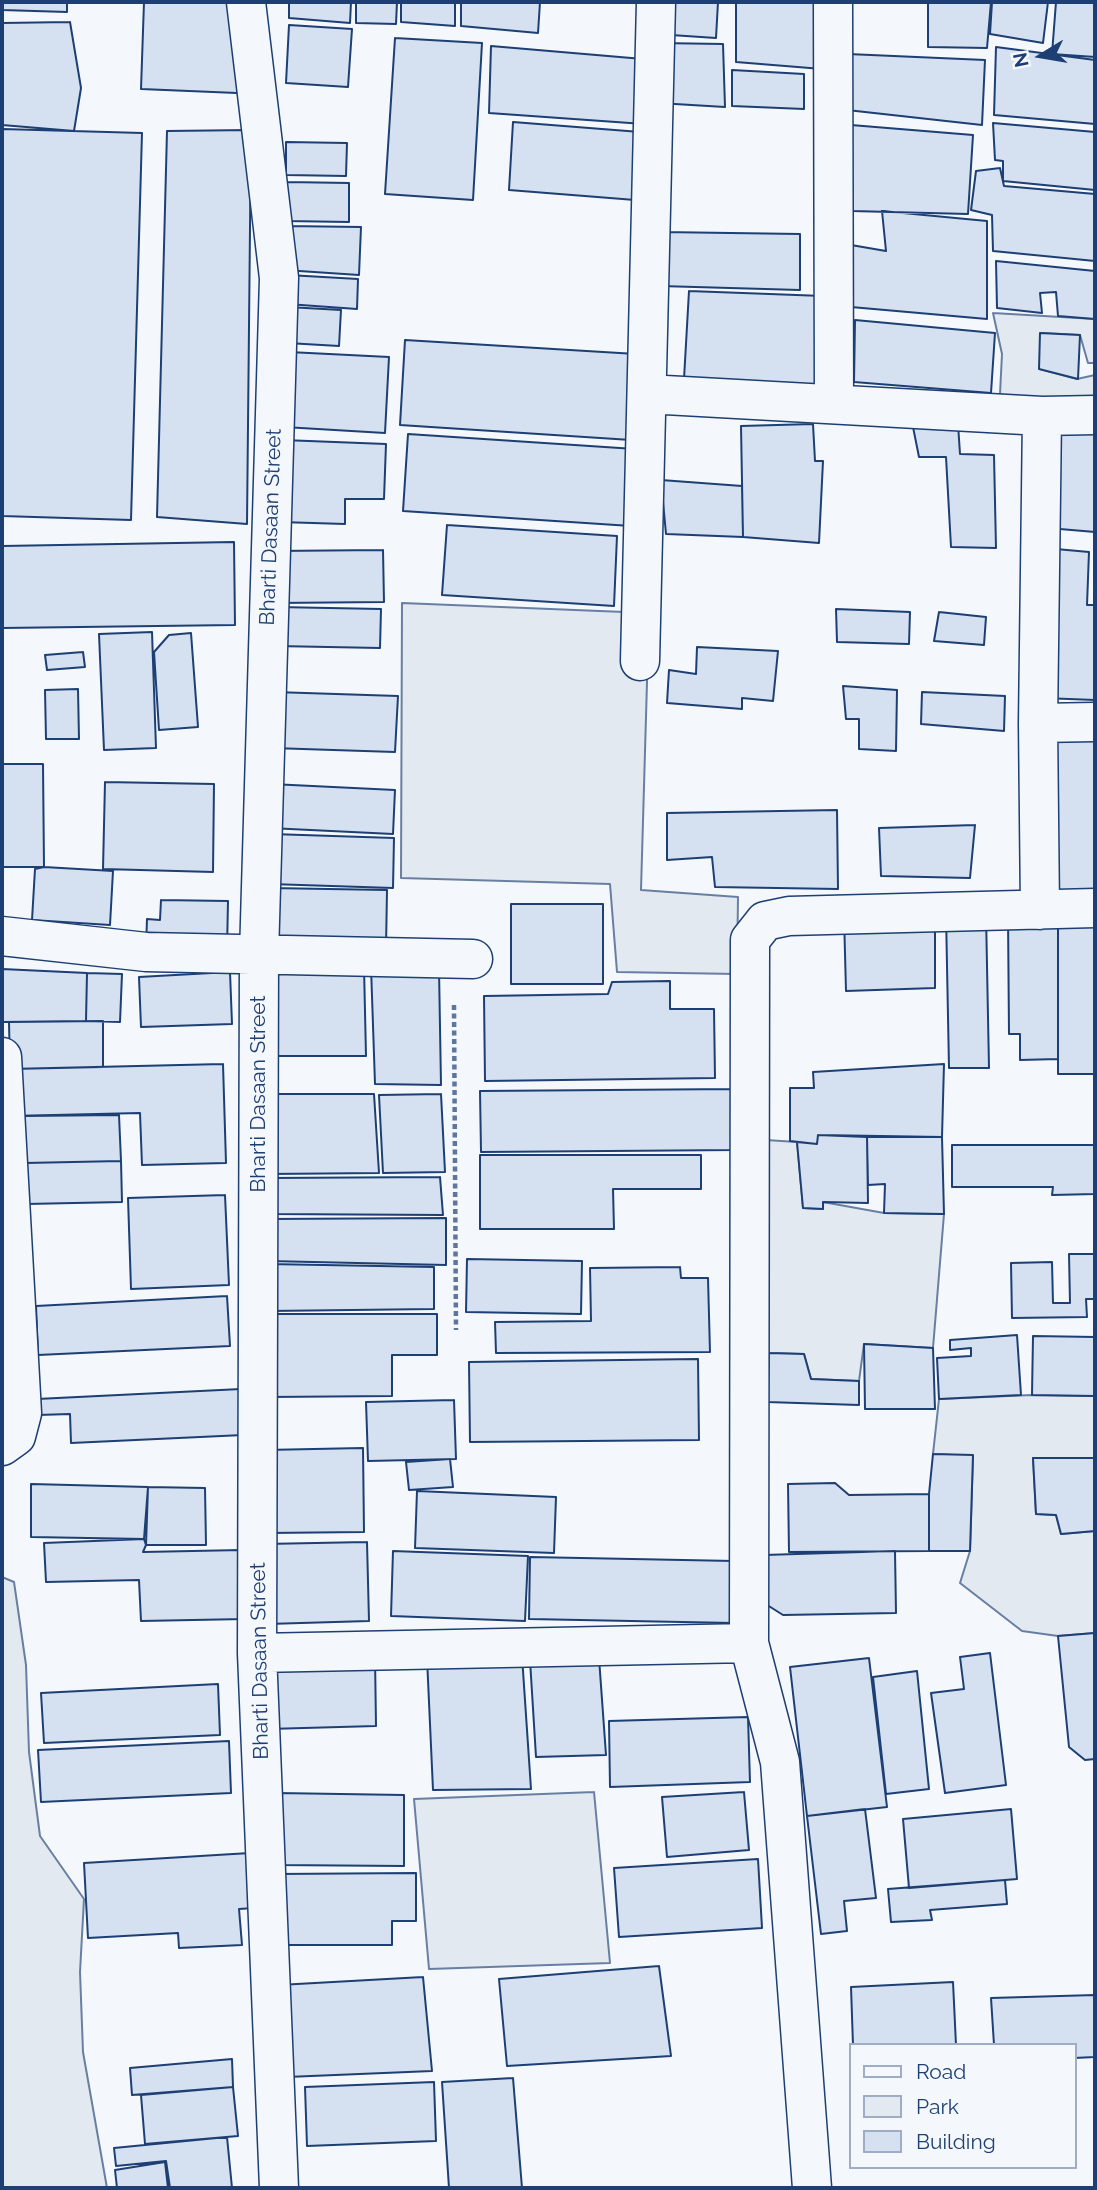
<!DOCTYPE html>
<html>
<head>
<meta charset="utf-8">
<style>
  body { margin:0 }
  #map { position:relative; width:1097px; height:2190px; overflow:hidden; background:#f4f7fb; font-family:Raleway,sans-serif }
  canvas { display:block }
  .frame { position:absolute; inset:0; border:4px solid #1d3f73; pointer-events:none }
  .legend { position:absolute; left:849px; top:2043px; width:228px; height:126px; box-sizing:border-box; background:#f4f7fb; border:2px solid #9eadc5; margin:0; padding:9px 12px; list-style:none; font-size:21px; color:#1d3f73 }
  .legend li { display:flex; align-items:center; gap:14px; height:35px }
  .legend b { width:35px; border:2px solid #9eadc5 }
  .north { position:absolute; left:1006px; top:21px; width:70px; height:70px; -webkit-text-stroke:5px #f4f7fb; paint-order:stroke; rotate:259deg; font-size:19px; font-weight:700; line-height:28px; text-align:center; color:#1d3f73 }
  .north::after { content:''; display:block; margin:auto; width:24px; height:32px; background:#1d3f73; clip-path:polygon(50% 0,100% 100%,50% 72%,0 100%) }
</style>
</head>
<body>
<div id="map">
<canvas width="1097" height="2190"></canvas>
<div class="frame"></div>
<ul class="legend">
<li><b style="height:9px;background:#f4f7fb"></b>Road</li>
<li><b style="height:19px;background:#e3e9f0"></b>Park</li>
<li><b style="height:19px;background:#d5e0f0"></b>Building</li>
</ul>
<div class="north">N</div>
</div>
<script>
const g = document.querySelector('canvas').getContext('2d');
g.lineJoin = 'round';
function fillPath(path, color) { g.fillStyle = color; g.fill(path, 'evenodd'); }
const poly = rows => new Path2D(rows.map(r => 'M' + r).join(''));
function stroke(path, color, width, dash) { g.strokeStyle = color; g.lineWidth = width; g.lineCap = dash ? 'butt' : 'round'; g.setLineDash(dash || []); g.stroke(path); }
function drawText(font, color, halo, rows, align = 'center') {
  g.font = font + ' Raleway,sans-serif'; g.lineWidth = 5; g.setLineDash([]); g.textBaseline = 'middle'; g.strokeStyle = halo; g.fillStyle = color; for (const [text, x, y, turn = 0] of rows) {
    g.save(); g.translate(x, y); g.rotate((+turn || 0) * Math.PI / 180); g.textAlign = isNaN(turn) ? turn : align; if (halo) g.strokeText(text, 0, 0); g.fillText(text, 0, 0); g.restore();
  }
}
const green = poly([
  [993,313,1095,319,1095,363,1088,363,1080,335,1041,333,1040,369,1077,379,1095,375,1095,402,1054,408,1000,394,1002,354,993,313],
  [402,603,649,613,641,890,738,897,737,974,617,972,610,884,401,878,402,603],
  [750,1139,797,1142,803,1208,823,1209,823,1202,884,1213,944,1214,933,1348,864,1344,859,1381,811,1379,804,1354,769,1353,749,1345,750,1139],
  [1032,1395,1095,1396,1095,1458,1033,1458,1036,1514,1056,1515,1061,1534,1095,1531,1095,1633,1058,1636,1022,1631,960,1583,970,1551,973,1456,933,1454,939,1399,1032,1395],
  [2,1577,14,1582,26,1665,29,1752,40,1836,84,1899,80,1972,83,2052,107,2188,2,2188,2,1577],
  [594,1792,610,1963,429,1969,414,1799,594,1792]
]);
const building = poly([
  [2,2,67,2,67,12,2,10,2,2],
  [144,2,239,2,237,93,141,89,144,2],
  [289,2,351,2,350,23,289,18,289,2],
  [356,2,397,2,396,24,356,23,356,2],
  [401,2,455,2,455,26,401,22,401,2],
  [461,2,540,2,538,33,461,26,461,2],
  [658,2,718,2,716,38,656,34,658,2],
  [736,2,823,2,822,69,736,62,736,2],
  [916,2,991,2,987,48,928,47,928,3,916,2],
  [992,2,1048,2,1043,43,990,34,992,2],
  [1056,2,1095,2,1095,57,1052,54,1056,2],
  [70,22,81,88,74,131,2,125,2,23,70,22],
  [289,25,352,29,348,87,286,83,289,25],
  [395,38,482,43,473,200,385,194,395,38],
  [659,43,723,44,725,107,658,103,659,43],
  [491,46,643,59,644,124,489,113,491,46],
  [996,47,1095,60,1095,124,994,115,996,47],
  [848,54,985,60,982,125,847,110,848,54],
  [732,70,804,74,804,109,732,106,732,70],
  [513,122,640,132,635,200,509,190,513,122],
  [993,123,1095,132,1095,190,1003,181,1003,161,995,160,993,123],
  [851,125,973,135,968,214,852,211,851,125],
  [2,129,142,133,131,520,2,516,2,129],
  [251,130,247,524,157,517,167,131,251,130],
  [286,142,347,143,346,176,286,175,286,142],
  [1000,168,1004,186,1095,194,1095,261,993,251,992,215,971,210,976,171,1000,168],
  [287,182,349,183,349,222,286,221,287,182],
  [882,211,987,221,987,319,851,307,851,245,886,251,882,211],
  [286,226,361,227,359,275,284,270,286,226],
  [661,232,800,234,800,290,660,286,661,232],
  [996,261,1095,271,1095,319,1058,316,1056,292,1040,293,1042,313,997,308,996,261],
  [288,275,358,279,357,309,287,304,288,275],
  [689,291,823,296,826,387,684,379,689,291],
  [288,307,341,310,339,346,287,343,288,307],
  [855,320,995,333,991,393,854,382,855,320],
  [1040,333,1080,335,1078,379,1039,369,1040,333],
  [405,340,636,354,631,440,400,425,405,340],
  [289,352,389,357,385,433,284,427,289,352],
  [1048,422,1095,423,1095,532,1048,528,1048,422],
  [813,424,815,461,823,461,819,543,743,537,741,426,813,424],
  [958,424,960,454,994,455,996,548,951,547,946,457,919,457,913,427,958,424],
  [408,434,635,449,631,526,403,511,408,434],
  [283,440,386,444,384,499,345,499,345,524,280,522,283,440],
  [661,480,742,486,743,537,666,534,661,480],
  [447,525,617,536,614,606,442,595,447,525],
  [234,542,235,625,2,628,2,546,234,542],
  [1045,548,1089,552,1087,605,1095,605,1095,700,1043,698,1045,548],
  [383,550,384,602,275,603,274,551,383,550],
  [277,607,381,609,380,648,276,646,277,607],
  [836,609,910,612,909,644,837,642,836,609],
  [939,612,986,617,984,645,934,641,939,612],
  [152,632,156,748,104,750,99,634,152,632],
  [191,633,198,727,159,730,154,652,169,635,191,633],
  [697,647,778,651,773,701,742,698,742,709,667,703,669,670,696,674,697,647],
  [83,652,85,667,47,670,45,655,83,652],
  [843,686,897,690,896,751,859,749,859,719,846,719,843,686],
  [78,689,79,739,46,739,45,690,78,689],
  [274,692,398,696,395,752,272,748,274,692],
  [922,692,1005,696,1004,731,921,724,922,692],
  [1095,728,1095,897,1048,896,1043,730,1095,728],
  [2,764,43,764,44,867,2,867,2,764],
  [105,782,214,784,213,872,103,869,105,782],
  [271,784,395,790,393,834,269,828,271,784],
  [837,810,838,889,715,887,712,857,667,860,667,813,837,810],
  [975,825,970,878,881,876,879,828,975,825],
  [272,834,394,838,393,888,270,884,272,834],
  [44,867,113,871,110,925,32,920,35,869,44,867],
  [270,888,387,890,386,948,268,945,270,888],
  [161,900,228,901,227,950,146,948,147,919,160,920,161,900],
  [511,904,603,904,603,984,511,984,511,904],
  [946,914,986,914,989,1068,949,1068,946,914],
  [1008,915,1058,916,1058,1059,1020,1060,1020,1034,1009,1034,1008,915],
  [844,916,935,919,935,988,846,991,844,916],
  [1058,916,1095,916,1095,1074,1058,1074,1058,916],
  [266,962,364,967,366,1056,266,1056,266,962],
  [371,967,439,969,441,1085,375,1084,371,967],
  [2,969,87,973,86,1021,2,1022,2,969],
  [230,972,232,1024,141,1027,139,977,230,972],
  [87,973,122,974,120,1022,86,1021,87,973],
  [670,981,670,1009,714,1009,715,1078,485,1081,484,996,608,994,612,982,670,981],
  [103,1021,103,1067,10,1069,9,1022,103,1021],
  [223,1064,226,1163,142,1165,140,1113,10,1116,10,1069,223,1064],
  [944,1064,942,1137,818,1135,817,1144,790,1141,790,1088,814,1088,813,1072,944,1064],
  [735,1089,736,1150,481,1152,480,1091,735,1089],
  [265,1094,374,1094,379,1173,268,1174,265,1094],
  [441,1094,445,1172,383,1173,379,1095,441,1094],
  [119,1115,121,1161,25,1163,24,1116,119,1115],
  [818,1135,867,1137,868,1203,823,1202,823,1209,803,1208,797,1142,817,1144,818,1135],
  [867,1137,942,1137,944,1214,884,1213,885,1184,868,1185,867,1137],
  [952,1145,1095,1145,1095,1194,1052,1195,1053,1187,952,1187,952,1145],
  [480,1155,701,1155,701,1189,613,1189,614,1229,480,1229,480,1155],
  [121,1161,122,1202,26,1204,25,1163,121,1161],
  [440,1177,443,1215,268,1214,267,1178,440,1177],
  [225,1195,229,1285,131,1289,128,1198,225,1195],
  [446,1218,446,1265,268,1261,268,1219,446,1218],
  [1069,1254,1095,1254,1095,1299,1086,1299,1087,1317,1012,1318,1011,1263,1052,1262,1053,1303,1070,1303,1069,1254],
  [467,1259,582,1261,581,1314,466,1312,467,1259],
  [268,1264,434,1267,434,1309,269,1311,268,1264],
  [680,1267,681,1278,708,1278,710,1352,496,1353,495,1322,591,1321,590,1268,680,1267],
  [227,1296,230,1346,38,1355,36,1306,227,1296],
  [267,1314,437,1314,437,1355,392,1355,392,1396,268,1397,267,1314],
  [1017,1335,1021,1395,939,1399,937,1358,971,1356,971,1348,950,1350,950,1340,1017,1335],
  [1033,1336,1095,1337,1095,1396,1032,1395,1033,1336],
  [864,1344,933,1348,935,1409,865,1409,864,1344],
  [769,1353,804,1354,811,1379,859,1381,859,1405,767,1402,769,1353],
  [698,1359,699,1440,470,1442,469,1362,698,1359],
  [241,1389,243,1435,71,1443,70,1414,38,1415,37,1399,241,1389],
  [454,1400,456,1459,368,1461,366,1402,454,1400],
  [363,1448,364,1532,267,1533,265,1450,363,1448],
  [933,1454,973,1455,970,1551,929,1551,929,1494,933,1454],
  [1033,1458,1095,1458,1095,1531,1061,1534,1056,1515,1036,1514,1033,1458],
  [450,1459,453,1487,409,1490,406,1462,450,1459],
  [835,1483,849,1495,929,1494,929,1551,789,1552,788,1484,835,1483],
  [31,1484,148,1487,144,1539,31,1537,31,1484],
  [148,1487,205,1488,206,1545,146,1545,148,1487],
  [417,1491,556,1497,554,1553,415,1548,417,1491],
  [144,1539,146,1545,143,1552,242,1550,245,1619,141,1621,139,1580,46,1582,44,1543,144,1539],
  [367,1542,369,1621,267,1624,264,1544,367,1542],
  [393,1551,528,1556,525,1621,391,1616,393,1551],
  [895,1551,896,1613,783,1615,764,1603,764,1555,895,1551],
  [530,1557,734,1561,733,1623,529,1619,530,1557],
  [1095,1633,1095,1759,1085,1760,1069,1747,1058,1636,1095,1633],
  [990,1653,1006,1785,945,1793,931,1693,964,1689,960,1657,990,1653],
  [375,1656,376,1726,268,1729,265,1659,375,1656],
  [522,1656,531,1789,433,1790,427,1658,522,1656],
  [599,1658,606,1755,536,1757,530,1660,599,1658],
  [869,1658,887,1807,807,1816,790,1667,869,1658],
  [917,1671,929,1789,886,1794,873,1677,917,1671],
  [218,1684,220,1735,44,1743,41,1693,218,1684],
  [748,1717,750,1782,610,1787,609,1721,748,1717],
  [229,1741,231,1793,41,1802,38,1750,229,1741],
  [744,1792,749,1850,667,1857,662,1797,744,1792],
  [277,1793,404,1795,404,1866,276,1865,277,1793],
  [865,1809,876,1898,844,1901,847,1931,821,1934,807,1816,865,1809],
  [1011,1809,1017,1879,909,1888,903,1819,1011,1809],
  [250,1853,254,1908,239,1909,242,1945,179,1948,178,1933,88,1938,84,1863,250,1853],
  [758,1859,762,1928,619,1937,614,1868,758,1859],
  [416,1873,416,1921,392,1921,392,1945,277,1945,277,1874,416,1873],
  [1005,1880,1007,1904,930,1910,932,1920,891,1922,888,1889,1005,1880],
  [659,1966,671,2056,507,2066,499,1979,659,1966],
  [423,1977,432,2071,287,2077,279,1985,423,1977],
  [953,1982,956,2045,853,2045,851,1987,953,1982],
  [1095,1995,1095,2057,1074,2058,1074,2045,994,2045,991,1998,1095,1995],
  [232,2059,233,2087,132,2095,130,2068,232,2059],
  [513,2078,522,2188,449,2188,442,2082,513,2078],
  [434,2082,436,2141,307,2146,305,2087,434,2082],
  [233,2087,238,2136,145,2144,141,2095,233,2087],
  [227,2137,232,2188,170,2188,166,2161,116,2166,114,2148,227,2137],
  [165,2162,168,2188,117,2188,115,2170,165,2162]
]);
const path = poly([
  [454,1005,456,1330]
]);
const minor = poly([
  [246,2,279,278,259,955,257,1653,279,2188],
  [833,2,834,404],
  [647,394,1042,416,1095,415],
  [640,661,656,2],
  [1038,723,1095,722],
  [1040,910,1038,723,1042,416],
  [2,936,146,952,473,959],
  [2,1057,22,1413,16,1436,2,1446],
  [257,1653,749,1643],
  [812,2188,780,1762,749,1643,750,940,765,921,789,916,1095,908]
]);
const streetNames = [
  ["Bharti Dasaan Street",271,527,-88],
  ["Bharti Dasaan Street",259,1094,-90],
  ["Bharti Dasaan Street",260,1661,-91]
];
fillPath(green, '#e3e9f0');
stroke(green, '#687fa3', 2);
fillPath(building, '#d5e0f0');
stroke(building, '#1d3f73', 2);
stroke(minor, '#1d3f73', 41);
stroke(path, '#5e769c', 4.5, [5, 3.5]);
stroke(minor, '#f4f7fb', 38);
drawText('21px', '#1d3f73', '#f4f7fb', streetNames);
</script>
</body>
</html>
